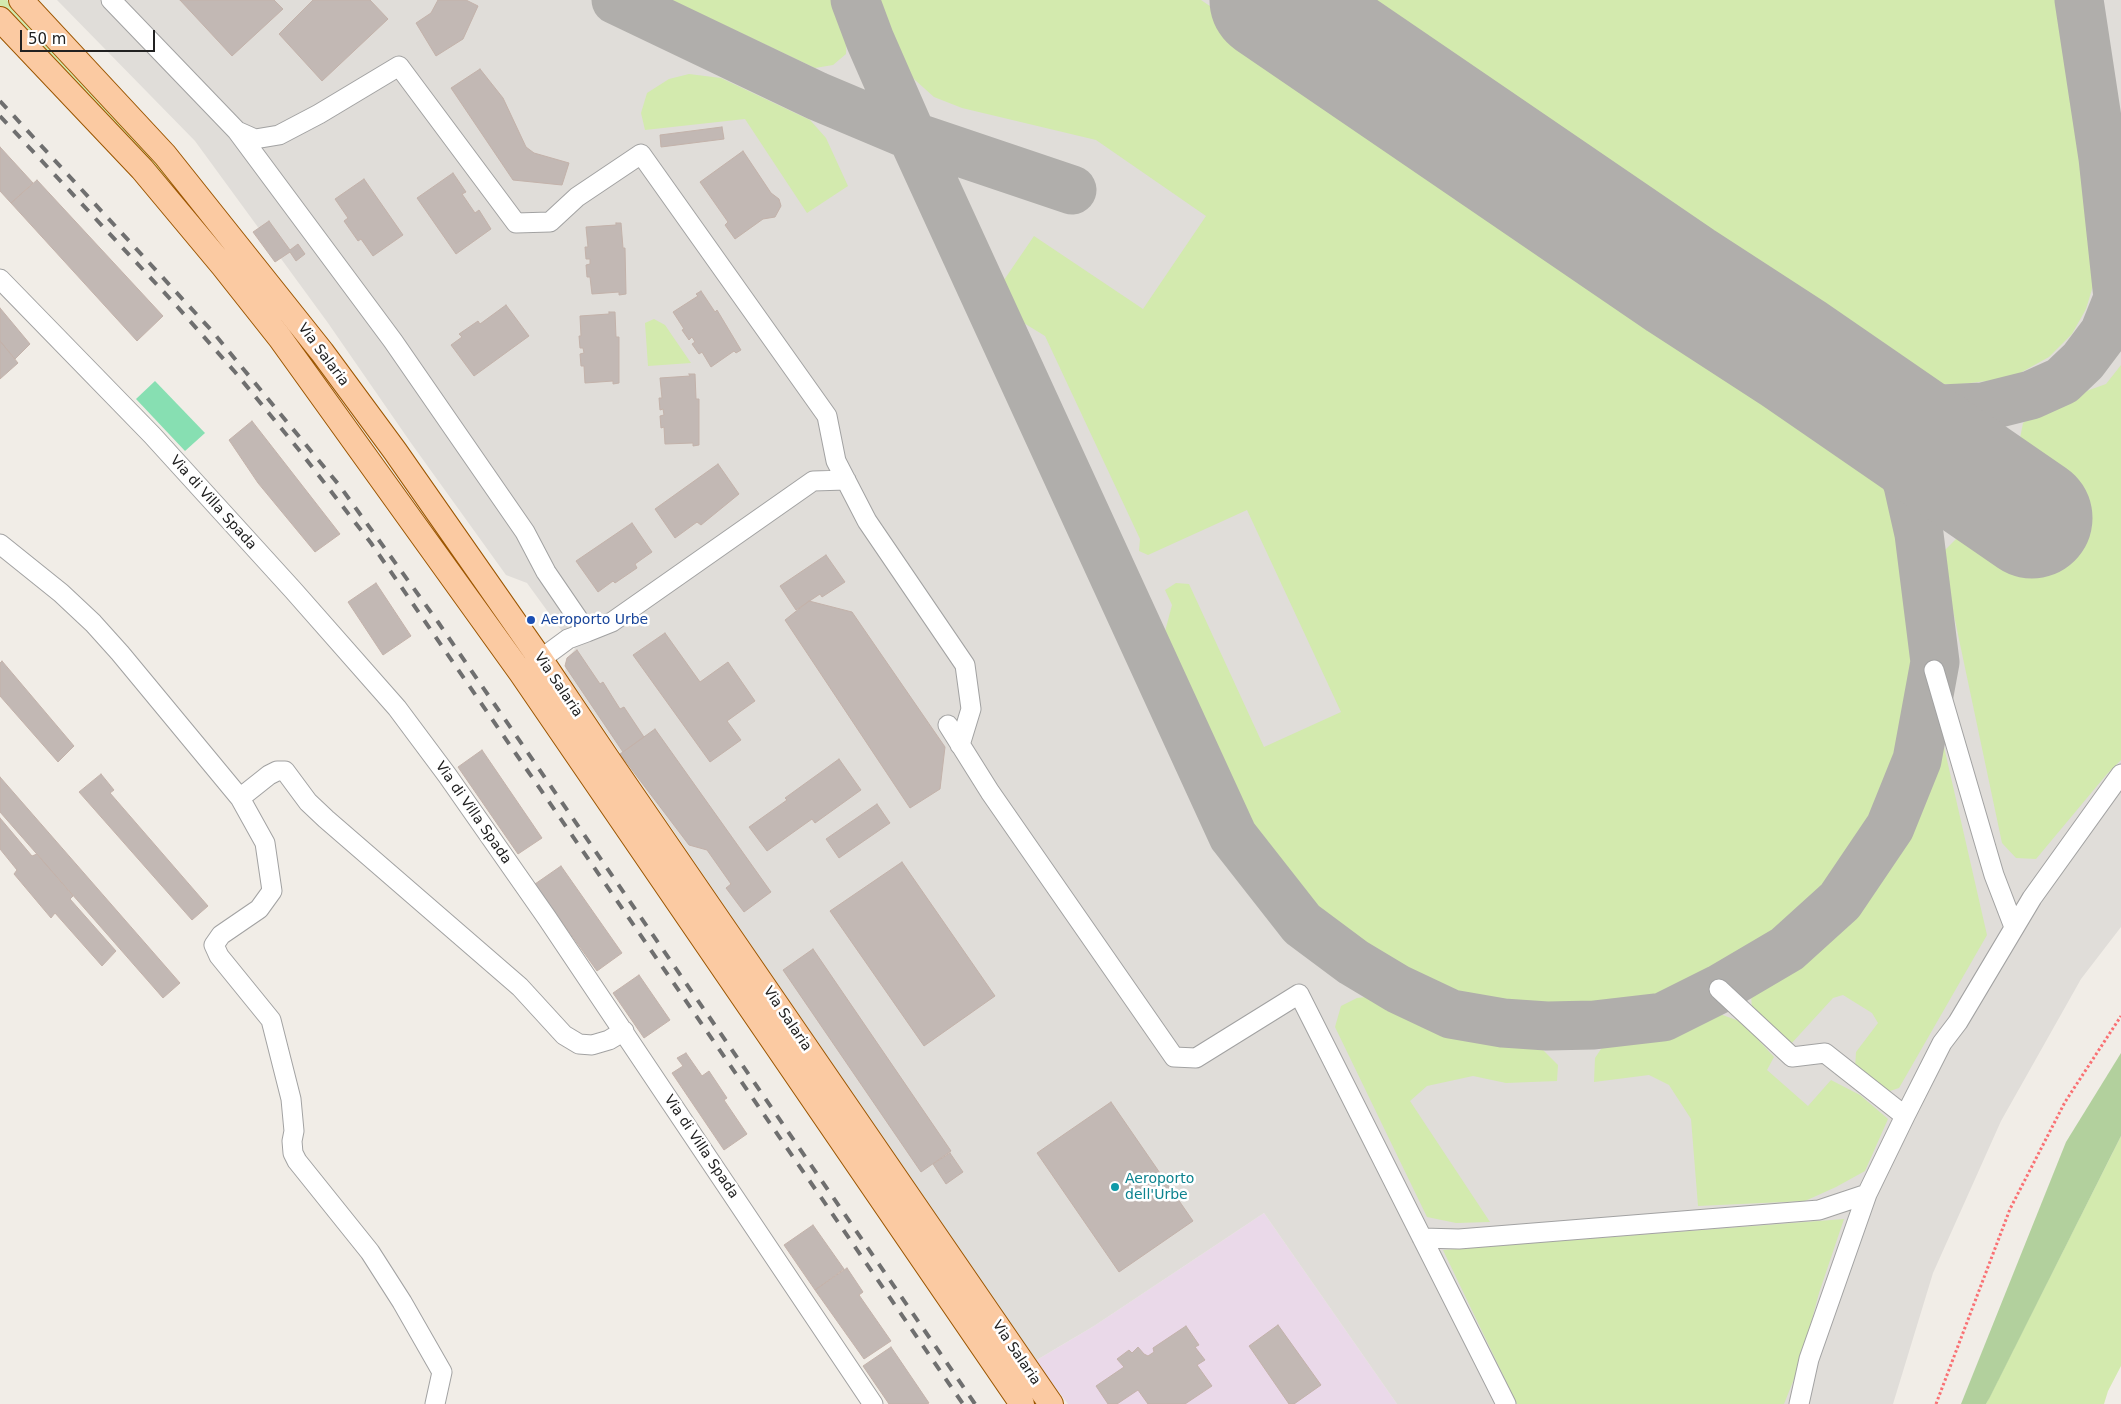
<!DOCTYPE html>
<html>
<head>
<meta charset="utf-8">
<style>
  body { margin:0 }
  #map { position:relative; width:2121px; height:1404px; overflow:hidden; background:#f1ede7; font-family:"DejaVu Sans",sans-serif }
  canvas { display:block }
  .scale { position:absolute; left:20px; top:30px; width:135px; height:22px; box-sizing:border-box; border:2px solid #212121; border-top:0; padding-left:6px; font-size:15px; line-height:18px; white-space:nowrap; color:#212121; -webkit-text-stroke:4px #fff; paint-order:stroke }
</style>
</head>
<body>
<div id="map">
<canvas width="2121" height="1404"></canvas>
<div class="scale">50 m</div>
</div>
<script>
const g = document.querySelector('canvas').getContext('2d');
g.lineJoin = 'round';
function fillPath(path, color) { g.fillStyle = color; g.fill(path, 'evenodd'); }
const poly = rows => new Path2D(rows.map(r => 'M' + r).join(''));
function stroke(path, color, width, dash) { g.strokeStyle = color; g.lineWidth = width; g.lineCap = dash ? 'butt' : 'round'; g.setLineDash(dash || []); g.stroke(path); }
function drawText(font, color, halo, rows, align = 'center') {
  g.font = font + ' "DejaVu Sans",sans-serif'; g.lineWidth = 5; g.setLineDash([]); g.textBaseline = 'middle'; g.strokeStyle = halo; g.fillStyle = color; for (const [text, x, y, turn = 0] of rows) {
    g.save(); g.translate(x, y); g.rotate((+turn || 0) * Math.PI / 180); g.textAlign = isNaN(turn) ? turn : align; if (halo) g.strokeText(text, 0, 0); g.fillText(text, 0, 0); g.restore();
  }
}
const industrial = poly([
  [1264,1213,1397,1404,1068,1404,1035,1361,1094,1326]
]);
const airport = poly([
  [57,0,2121,0,2121,927,2081,979,2001,1121,1933,1273,1893,1404,1397,1404,1264,1213,1094,1326,1035,1361,565,672,567,658,575,649,527,583,506,575,411,443,328,323,195,141]
]);
const grass = poly([
  [0,0,7,0,155,156,368,429,219,246,104,116,0,7],
  [671,0,835,0,847,29,846,54,833,65,815,68],
  [870,0,1201,0,1878,460,1891,488,1916,638,1911,697,1899,773,1872,830,1834,884,1810,912,1766,945,1708,978,1655,998,1600,1007,1545,1010,1499,1004,1439,990,1395,968,1328,922,1284,872,1245,814,1163,639,1172,605,1165,590,1176,583,1189,584,1264,747,1341,712,1247,510,1148,555,1139,551,1140,539,1045,336,1014,317,1004,280,1034,236,1143,309,1206,216,1096,140,962,108,934,97,905,71],
  [1354,0,2058,0,2097,225,2096,276,2086,309,2072,334,2049,357,2011,378,1962,384,1920,384],
  [689,74,721,78,810,120,826,138,848,186,807,213,745,119,645,130,641,113,647,93,669,79],
  [654,319,665,325,691,363,648,366,645,323],
  [2121,365,2121,760,2107,774,2036,859,2016,858,2002,843,1941,554,1956,539,1975,533,1987,536,2021,558,2065,486,2017,453,2023,423,2053,403,2106,384],
  [1942,738,1987,935,1899,1088,1890,1091,1876,1084,1855,1068,1856,1052,1878,1023,1872,1013,1843,995,1833,998,1790,1045,1752,1011,1751,993,1798,962,1842,927,1875,885,1913,823],
  [1375,996,1472,1034,1535,1042,1558,1065,1557,1081,1506,1083,1473,1076,1427,1086,1410,1101,1490,1222,1456,1223,1427,1217,1335,1027,1341,1006,1357,998],
  [1717,1013,1742,1022,1774,1057,1767,1070,1808,1106,1831,1080,1860,1095,1888,1119,1865,1171,1836,1187,1805,1201,1698,1206,1691,1119,1669,1085,1649,1075,1594,1082,1595,1058,1607,1040,1657,1031],
  [2121,1136,2121,1366,2108,1391,2104,1404,1986,1404],
  [1844,1219,1819,1293,1800,1364,1784,1404,1517,1404,1443,1250]
]);
const forest = poly([
  [2121,1053,2121,1136,1990,1397,1986,1404,1961,1404,2066,1142]
]);
const pitch = poly([
  [155,381,205,433,185,451,136,399]
]);
const taxiway = poly([
  [616,0,817,96,912,136,1072,190],
  [855,0,870,40,912,136,1233,836,1302,924,1353,962,1398,989,1451,1014,1503,1023,1547,1026,1594,1025,1663,1017,1719,989,1787,949,1840,901,1890,827,1917,760,1935,662,1919,534,1908,485,1892,437,1858,399],
  [1858,399,1921,410,1983,407,2031,395,2062,381,2083,361,2104,333,2118,298,2103,158,2079,0]
]);
const runway = poly([
  [1270,0,1680,280,1794,354,2032,518]
]);
const building = poly([
  [180,0,274,0,283,9,232,56,180,0],
  [313,0,370,0,388,19,322,81,279,34,313,0],
  [438,0,466,0,478,6,463,39,436,56,416,23,431,13,438,0],
  [480,69,503,98,526,147,534,153,569,163,562,185,513,180,451,88,480,69],
  [722,127,724,139,661,147,660,135,722,127],
  [0,147,33,183,11,203,0,191,0,147],
  [743,151,771,193,779,199,781,206,775,217,763,219,735,239,725,225,728,222,700,182,743,151],
  [453,173,466,192,462,194,475,213,479,210,491,229,456,254,417,198,453,173],
  [364,179,403,235,373,256,361,239,358,241,344,221,348,218,335,199,364,179],
  [37,180,163,316,137,341,11,203,37,180],
  [269,221,290,250,298,244,305,254,296,261,290,252,275,262,253,232,269,221],
  [616,223,621,223,623,248,625,248,626,294,619,295,619,292,592,294,590,277,587,277,586,265,590,264,590,259,586,259,585,247,588,247,586,227,616,225,616,223],
  [701,291,715,312,717,310,741,350,736,353,734,351,711,367,702,352,699,354,692,344,695,342,692,337,689,340,682,330,684,329,673,312,698,296,696,294,701,291],
  [506,305,529,336,474,376,451,345,462,337,459,334,478,321,480,324,506,305],
  [0,308,30,344,15,359,0,341,0,308],
  [609,312,615,312,616,337,619,337,619,383,613,384,613,381,585,383,584,366,581,366,580,354,584,353,583,348,580,348,579,336,581,336,580,316,609,314,609,312],
  [0,341,18,363,0,379,0,341],
  [689,374,695,374,696,399,699,399,699,445,693,446,693,443,665,444,664,427,661,428,660,416,664,415,663,409,660,410,659,398,662,398,660,378,690,376,689,374],
  [252,421,340,534,315,552,258,483,229,440,252,421],
  [718,464,739,494,701,525,697,522,675,538,655,509,718,464],
  [632,523,652,552,635,564,637,568,615,583,613,581,598,592,576,561,632,523],
  [826,555,845,582,822,597,820,594,796,610,780,586,826,555],
  [376,583,411,636,383,655,348,602,376,583],
  [809,601,852,612,945,747,940,789,910,808,785,620,809,601],
  [665,633,700,682,728,662,755,701,727,721,741,740,710,762,633,655,665,633],
  [577,650,600,684,603,682,620,709,624,707,644,737,623,752,565,666,567,658,577,650],
  [2,661,74,746,58,762,0,696,0,663,2,661],
  [655,729,771,892,744,912,726,888,731,884,707,850,689,845,620,754,655,729],
  [482,750,542,838,518,854,458,767,482,750],
  [839,759,861,790,815,823,812,819,767,851,749,827,787,800,785,798,839,759],
  [101,774,114,790,110,793,208,906,192,920,79,792,101,774],
  [0,777,180,983,163,998,0,812,0,777],
  [877,804,890,823,839,858,826,839,877,804],
  [0,818,32,856,37,854,73,896,70,899,116,951,102,966,55,913,51,918,14,874,17,870,0,849,0,818],
  [902,862,995,996,924,1046,830,911,902,862],
  [561,866,622,953,597,971,535,884,561,866],
  [813,949,951,1151,921,1172,783,970,813,949],
  [639,975,670,1020,644,1038,613,993,639,975],
  [686,1053,702,1076,709,1071,727,1098,724,1100,747,1134,724,1150,672,1073,683,1066,677,1058,686,1053],
  [1111,1102,1193,1221,1119,1272,1037,1153,1111,1102],
  [950,1153,963,1172,946,1184,933,1164,950,1153],
  [813,1225,844,1269,815,1290,784,1245,813,1225],
  [847,1268,863,1292,859,1295,891,1341,864,1359,815,1290,847,1268],
  [1278,1325,1321,1385,1294,1404,1289,1404,1249,1346,1278,1325],
  [1186,1326,1199,1345,1195,1347,1205,1360,1197,1365,1212,1386,1185,1404,1148,1404,1138,1390,1117,1404,1108,1404,1096,1386,1124,1367,1117,1359,1129,1350,1132,1353,1138,1347,1144,1354,1148,1356,1154,1352,1153,1348,1186,1326],
  [891,1347,929,1403,927,1404,889,1404,863,1366,891,1347]
]);
const path = poly([
  [1936,1404,2010,1209,2065,1102,2121,1016]
]);
const minor = poly([
  [111,0,237,131,393,341,525,532,546,572,587,632,612,622,813,481,846,480],
  [237,131,255,139,279,135,319,114,399,66,516,223,550,222,577,197,641,154,827,416,836,461,867,521,965,665,971,709,960,745],
  [0,279,152,435,293,590,397,708,447,775,547,918,873,1404],
  [0,544,61,593,93,623,120,653,240,798,265,843,272,891,259,909,221,935,214,945,219,956,271,1020,291,1099,294,1131,292,1141,293,1153,297,1161,370,1252,402,1302,442,1372,435,1404],
  [530,667,568,639,587,632],
  [1934,670,1994,875,2014,927],
  [948,725,990,792,1174,1057,1196,1058,1299,994,1506,1404],
  [240,798,269,775,277,771,285,771,308,802,326,819,520,987,564,1035,579,1044,592,1045,609,1040,624,1031],
  [1719,989,1792,1057,1825,1053,1905,1116],
  [1422,1238,1459,1239,1819,1210,1867,1194],
  [1799,1404,1809,1359,1867,1194,1905,1116,1942,1043,1958,1022,2032,898,2121,774]
]);
const major = poly([
  [21,0,165,155,322,352,395,451,541,660,607,758,1051,1404],
  [0,19,142,169,223,266,280,338,521,673,1022,1404]
]);
const rail = poly([
  [0,101,212,331,339,485,438,622,975,1404],
  [0,116,174,303,235,372,299,450,371,543,963,1404]
]);
const markers = [
  [531,620,5,"#1a4fb4"],
  [1115,1187,5,"#0f9aa8"]
];
const streetNames = [
  ["Via Salaria",323,355,53],
  ["Via di Villa Spada",213,503,48],
  ["Via Salaria",558,685,56],
  ["Via di Villa Spada",473,813,55],
  ["Via Salaria",787,1019,56],
  ["Via di Villa Spada",701,1147,56],
  ["Via Salaria",1016,1353,56]
];
const transitNames = [
  ["Aeroporto Urbe",541,620]
];
const cultureNames = [
  ["Aeroporto",1125,1179],
  ["dell'Urbe",1125,1195]
];
fillPath(industrial, '#ead9e9');
fillPath(airport, '#e0ddd9');
fillPath(grass, '#d3eaae');
fillPath(forest, '#b2d09d');
fillPath(pitch, '#87dfb2');
stroke(taxiway, '#b0aeab', 49);
stroke(runway, '#b0aeab', 121);
fillPath(building, '#c2b8b4');
stroke(building, '#c3b2aa', 1);
stroke(minor, '#a2a2a2', 21);
stroke(major, '#9c5601', 26);
stroke(path, '#f97073', 3, [2.5, 2.5]);
stroke(minor, '#fff', 19);
stroke(major, '#fbcaa2', 24);
stroke(rail, '#6f6f6f', 4, [10, 10]);
for (const [x, y, r, color] of markers) { const dot = new Path2D(); dot.arc(x, y, r, 0, 2 * Math.PI); g.fillStyle = color; g.fill(dot); stroke(dot, '#fff', 2); }
drawText('14px', '#212121', '#fff', streetNames);
drawText('14px', '#164399', '#fff', transitNames, 'left');
drawText('14px', '#0d838f', '#fff', cultureNames, 'left');
</script>
</body>
</html>
